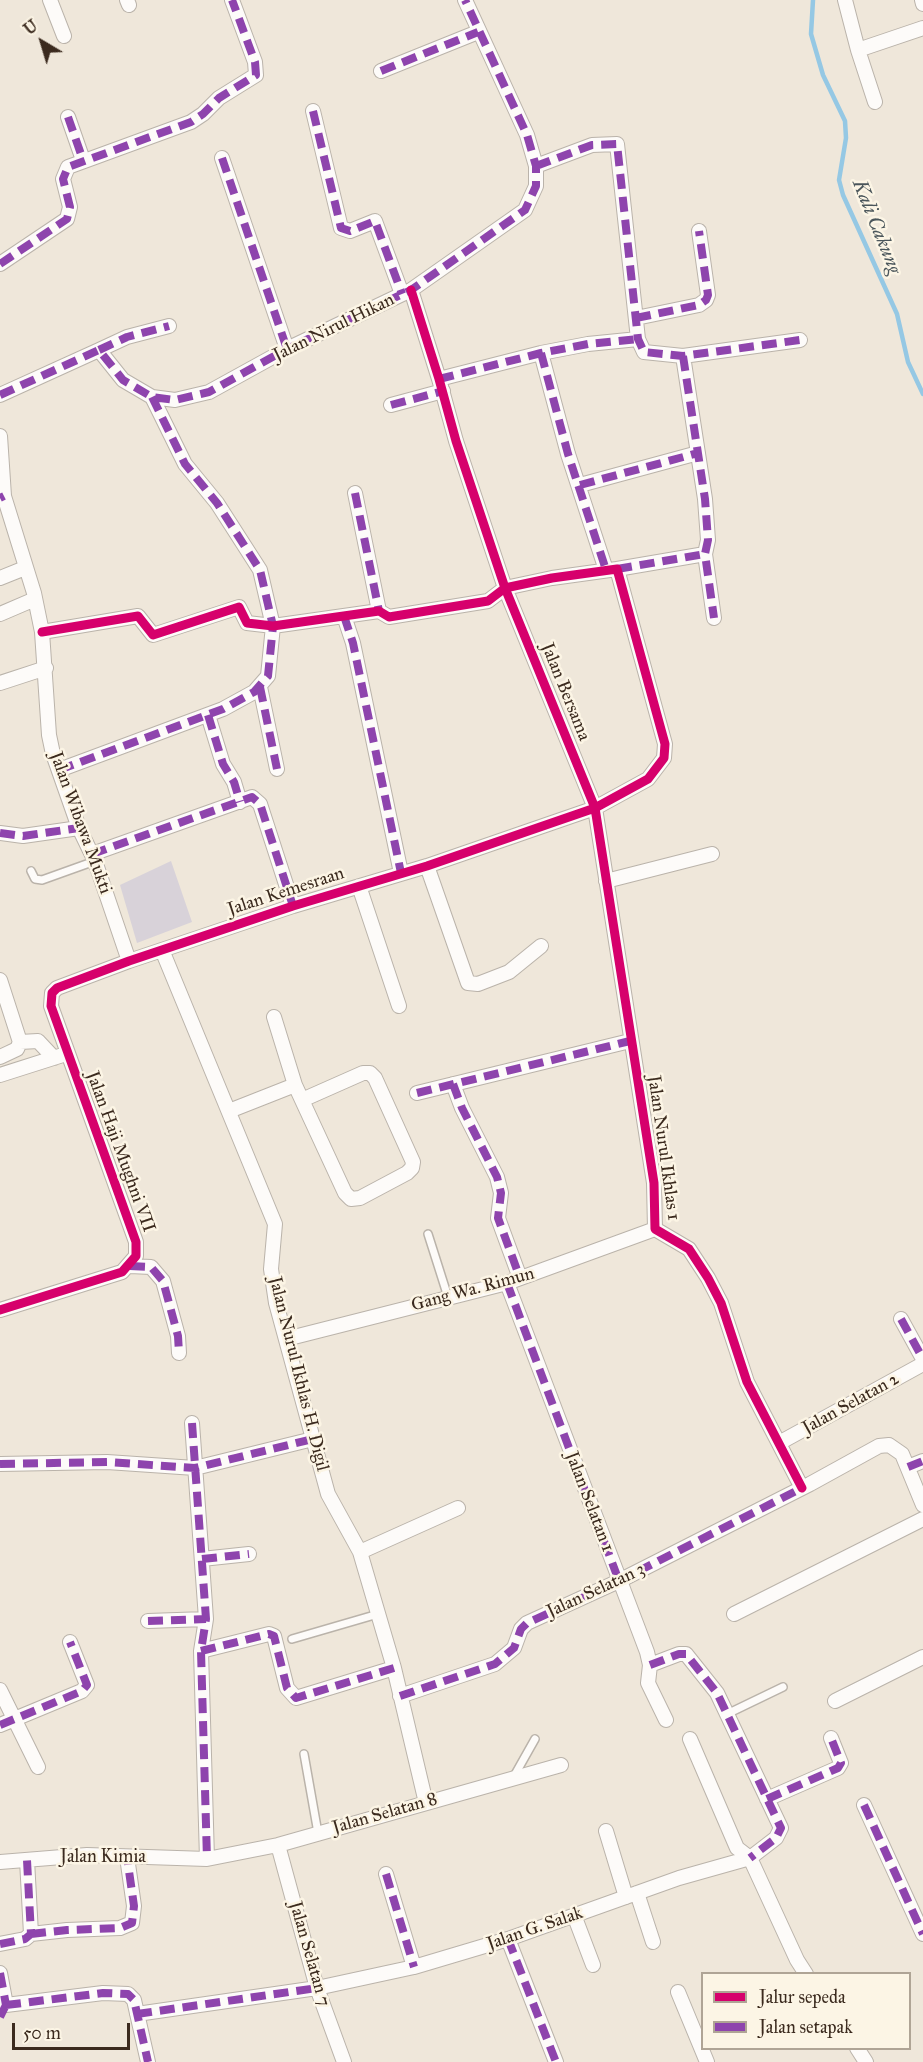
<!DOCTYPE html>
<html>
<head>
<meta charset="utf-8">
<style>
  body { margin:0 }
  #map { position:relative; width:923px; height:2062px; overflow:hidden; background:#efe7da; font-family:"IM FELL Great Primer",serif }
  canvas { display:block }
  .legend { position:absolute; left:701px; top:1972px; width:210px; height:78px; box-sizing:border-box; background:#fcf5e5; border:2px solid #afa495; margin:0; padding:8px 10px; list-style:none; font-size:18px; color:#3b2a1e }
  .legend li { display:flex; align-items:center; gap:12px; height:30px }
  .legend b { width:30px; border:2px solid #afa495 }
  .north { position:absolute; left:12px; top:12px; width:60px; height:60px; -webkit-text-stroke:4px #fcf5e5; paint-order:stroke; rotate:322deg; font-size:16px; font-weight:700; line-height:24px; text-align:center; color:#3b2a1e }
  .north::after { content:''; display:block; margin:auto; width:21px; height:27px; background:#3b2a1e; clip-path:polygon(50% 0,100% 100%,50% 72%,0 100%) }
  .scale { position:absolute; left:12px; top:2023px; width:118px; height:27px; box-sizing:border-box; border:3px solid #3b2a1e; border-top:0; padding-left:8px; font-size:18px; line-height:21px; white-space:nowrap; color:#3b2a1e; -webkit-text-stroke:4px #fcf5e5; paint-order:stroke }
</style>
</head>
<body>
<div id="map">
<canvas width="923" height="2062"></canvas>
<ul class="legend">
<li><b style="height:8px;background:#d6006c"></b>Jalur sepeda</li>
<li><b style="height:8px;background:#8e44ad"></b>Jalan setapak</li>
</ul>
<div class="north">U</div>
<div class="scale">50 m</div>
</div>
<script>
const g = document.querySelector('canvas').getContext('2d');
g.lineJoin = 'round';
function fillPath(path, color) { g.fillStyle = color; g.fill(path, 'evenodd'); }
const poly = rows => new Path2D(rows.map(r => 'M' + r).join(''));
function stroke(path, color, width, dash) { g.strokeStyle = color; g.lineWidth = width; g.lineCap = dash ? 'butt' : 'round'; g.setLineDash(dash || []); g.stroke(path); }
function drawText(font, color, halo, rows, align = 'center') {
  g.font = font + ' "IM FELL Great Primer",serif'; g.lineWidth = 5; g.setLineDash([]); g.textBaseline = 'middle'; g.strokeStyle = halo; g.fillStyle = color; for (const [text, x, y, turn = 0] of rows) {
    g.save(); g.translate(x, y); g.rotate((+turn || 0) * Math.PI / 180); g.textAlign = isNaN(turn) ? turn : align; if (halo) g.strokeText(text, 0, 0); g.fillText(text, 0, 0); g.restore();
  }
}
const industrial = poly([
  [171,861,192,922,137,943,120,885]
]);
const stream = poly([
  [813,0,811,34,823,75,845,121,846,138,839,180,843,195,897,314,908,362,923,394]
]);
const lane = poly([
  [31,871,35,879,42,880,95,861],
  [428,1234,448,1297],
  [292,1639,378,1614],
  [727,1714,783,1687],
  [304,1754,318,1833],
  [513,1778,535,1739]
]);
const street = poly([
  [50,0,64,36],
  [127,0,129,5],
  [845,0,858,50,923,28],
  [922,0,923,4],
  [858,50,875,102],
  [381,71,478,32],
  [313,111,341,228,350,231,375,221,402,294],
  [68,117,83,160],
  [222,158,287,349],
  [536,166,592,145,617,144,638,339,644,352,683,356,800,340],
  [0,264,67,219,70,207,63,179,68,167,191,122,203,114,219,98,256,75,255,62,232,0],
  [411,290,439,379,456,441,505,588,595,808,654,1183,655,1229,689,1249,708,1278,721,1303,747,1382,802,1488],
  [636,318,699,305,706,300,708,295,699,231],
  [99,350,127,337,169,326],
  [541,353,568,454,606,570],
  [683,356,705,499,708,540,705,554,714,618],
  [439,379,541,353,588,344,638,339],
  [0,395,99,350,123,380,152,397,175,400,209,392,287,349,411,290,525,210,536,186,536,166,527,135,465,0],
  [391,405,443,391],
  [0,436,4,496,34,593,42,632,49,735,53,754,79,828,95,861,129,961],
  [580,485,698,453],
  [355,493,379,611],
  [617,569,705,554],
  [0,578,25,568],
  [0,614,35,599],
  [344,616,353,643,401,873],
  [0,683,46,668],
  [260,687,277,769],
  [208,715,223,764,234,782,240,802],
  [59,770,223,709,254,692,268,676,273,626,260,570,217,503,185,464,152,397],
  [0,833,23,836,79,828],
  [92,854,252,797,260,804,293,906],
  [427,866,468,983,478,984,509,972,541,946],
  [606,881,712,854],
  [359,886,399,1006],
  [162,950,275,1224,271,1269,276,1303,328,1494,360,1552,394,1668,426,1803],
  [0,980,20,1042,17,1049,0,1057],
  [274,1017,295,1085],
  [20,1042,38,1041,54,1058],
  [0,1075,66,1054],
  [453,1084,462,1108,497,1177,501,1193,498,1218,520,1278],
  [417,1093,630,1041],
  [229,1111,295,1085,345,1193,351,1199,360,1198,407,1173,412,1168,413,1162,375,1078,370,1073,363,1073,302,1100],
  [130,1266,151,1267,163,1281,178,1336,179,1353],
  [507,1283,647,1652,650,1665,648,1683,666,1720],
  [0,1310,122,1272,136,1256,136,1242,51,1006,52,993,57,988,129,961,293,906,427,866,595,808,648,779,664,758,665,744,617,569,552,578,505,588,488,601,389,617,379,611,273,626,247,623,239,607,153,635,138,616,42,632],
  [901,1319,923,1359],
  [286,1339,507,1283,655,1229],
  [192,1423,206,1619,201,1651,207,1859],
  [779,1443,923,1364],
  [0,1464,107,1462,195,1468,313,1439],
  [908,1467,923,1461],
  [360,1552,458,1508],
  [202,1559,249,1554],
  [734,1614,923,1519],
  [148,1621,206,1619],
  [201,1651,269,1634,274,1636,287,1688,296,1698,394,1668],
  [0,1690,38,1767],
  [400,1696,495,1664,514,1648,521,1629,527,1623,619,1581,810,1484,879,1446,889,1445,902,1454,923,1505],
  [835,1701,923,1657],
  [0,1725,82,1691,87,1685,70,1642],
  [690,1739,737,1848,750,1858],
  [767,1799,838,1768,841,1763,831,1738],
  [864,1805,923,1934],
  [606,1831,626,1897],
  [278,1845,317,1988,344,2062],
  [750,1858,797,1960,806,1974],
  [0,1862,87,1855,207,1859,278,1845,561,1765],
  [386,1874,414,1967],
  [637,1893,653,1942],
  [574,1915,593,1965],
  [31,1934,67,1930,120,1928,132,1923,134,1906,127,1857],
  [508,1939,556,2062],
  [0,1944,25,1939,31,1934,27,1860],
  [0,1973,6,2005],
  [678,1992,707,2062],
  [6,2005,103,1993,128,1994,134,2000,148,2062],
  [137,2014,317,1988,414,1967,508,1939,679,1878,750,1858,776,1838,781,1828,717,1693,686,1654,679,1654,650,1665],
  [857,2048,866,2062]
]);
const quiet = poly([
  [381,71,478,32],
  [313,111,341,228,350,231,375,221,402,294],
  [68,117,83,160],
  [222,158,287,349],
  [536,166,592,145,617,144,638,339,644,352,683,356,800,340],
  [0,264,67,219,70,207,63,179,68,167,191,122,203,114,219,98,256,75,255,62,232,0],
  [636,318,699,305,706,300,708,295,699,231],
  [99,350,127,337,169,326],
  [541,353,568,454,606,570],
  [683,356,705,499,708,540,705,554,714,618],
  [439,379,541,353,588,344,638,339],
  [0,395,99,350,123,380,152,397,175,400,209,392,287,349,411,290,525,210,536,186,536,166,527,135,465,0],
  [391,405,443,391],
  [580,485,698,453],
  [355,493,379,611],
  [0,498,4,496],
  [617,569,705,554],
  [344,616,353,643,401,873],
  [260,687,277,769],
  [208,715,223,764,234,782,240,802],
  [59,770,223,709,254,692,268,676,273,626,260,570,217,503,185,464,152,397],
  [0,833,23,836,79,828],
  [92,854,252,797,260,804,293,906],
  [453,1084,462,1108,497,1177,501,1193,498,1218,520,1278],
  [417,1093,630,1041],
  [130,1266,151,1267,163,1281,178,1336,179,1353],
  [507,1283,619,1581],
  [901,1319,923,1359],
  [192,1423,206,1619,201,1651,207,1859],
  [0,1464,107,1462,195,1468,313,1439],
  [908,1467,923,1461],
  [202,1559,249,1554],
  [148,1621,206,1619],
  [201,1651,269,1634,274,1636,287,1688,296,1698,394,1668],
  [650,1665,679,1654,686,1654,717,1693,781,1828,776,1838,750,1858],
  [400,1696,495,1664,514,1648,521,1629,527,1623,619,1581,802,1488],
  [0,1725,82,1691,87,1685,70,1642],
  [767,1799,838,1768,841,1763,831,1738],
  [864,1805,923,1934],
  [386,1874,414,1967],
  [31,1934,67,1930,120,1928,132,1923,134,1906,127,1857],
  [508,1939,556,2062],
  [0,1944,25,1939,31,1934,27,1860],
  [0,1973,6,2005],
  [6,2005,103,1993,128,1994,134,2000,148,2062],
  [137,2014,317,1988],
  [0,2017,6,2005]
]);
const cycleway = poly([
  [411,290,439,379,456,441,505,588,595,808,654,1183,655,1229,689,1249,708,1278,721,1303,747,1382,802,1488],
  [0,1310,122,1272,136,1256,136,1242,51,1006,52,993,57,988,129,961,293,906,427,866,595,808,648,779,664,758,665,744,617,569,552,578,505,588,488,601,389,617,379,611,273,626,247,623,239,607,153,635,138,616,42,632]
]);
const streetNames = [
  ["Jalan Nirul Hikan",334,328,-26],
  ["Jalan Bersama",565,692,68],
  ["Jalan Wibawa Mukti",80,823,70],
  ["Jalan Kemesraan",286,892,-18],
  ["Jalan Nurul Ikhlas 1",663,1148,82],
  ["Jalan Haji Mughni VII",120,1152,70],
  ["Gang Wa. Rimun",473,1290,-15],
  ["Jalan Nurul Ikhlas H. Digil",298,1374,76],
  ["Jalan Selatan 2",851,1404,-29],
  ["Jalan Selatan 1",589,1502,69],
  ["Jalan Selatan 3",596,1591,-25],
  ["Jalan Selatan 8",385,1814,-16],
  ["Jalan Kimia",103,1858],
  ["Jalan G. Salak",535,1929,-19],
  ["Jalan Selatan 7",309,1954,74]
];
const waterNames = [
  ["Kali Cakung",876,227,68]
];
fillPath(industrial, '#d8d2d9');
stroke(stream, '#95c8e4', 4.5);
stroke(lane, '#bab3aa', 10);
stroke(street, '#bab3aa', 16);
stroke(lane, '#fdfbf9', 7);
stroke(street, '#fdfbf9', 14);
stroke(quiet, '#8e44ad', 8, [15, 8]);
stroke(cycleway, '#d6006c', 9);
drawText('18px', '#3b2a1e', '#fcf5e5', streetNames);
drawText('italic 20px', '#4b565b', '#fcf5e5', waterNames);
</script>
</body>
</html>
